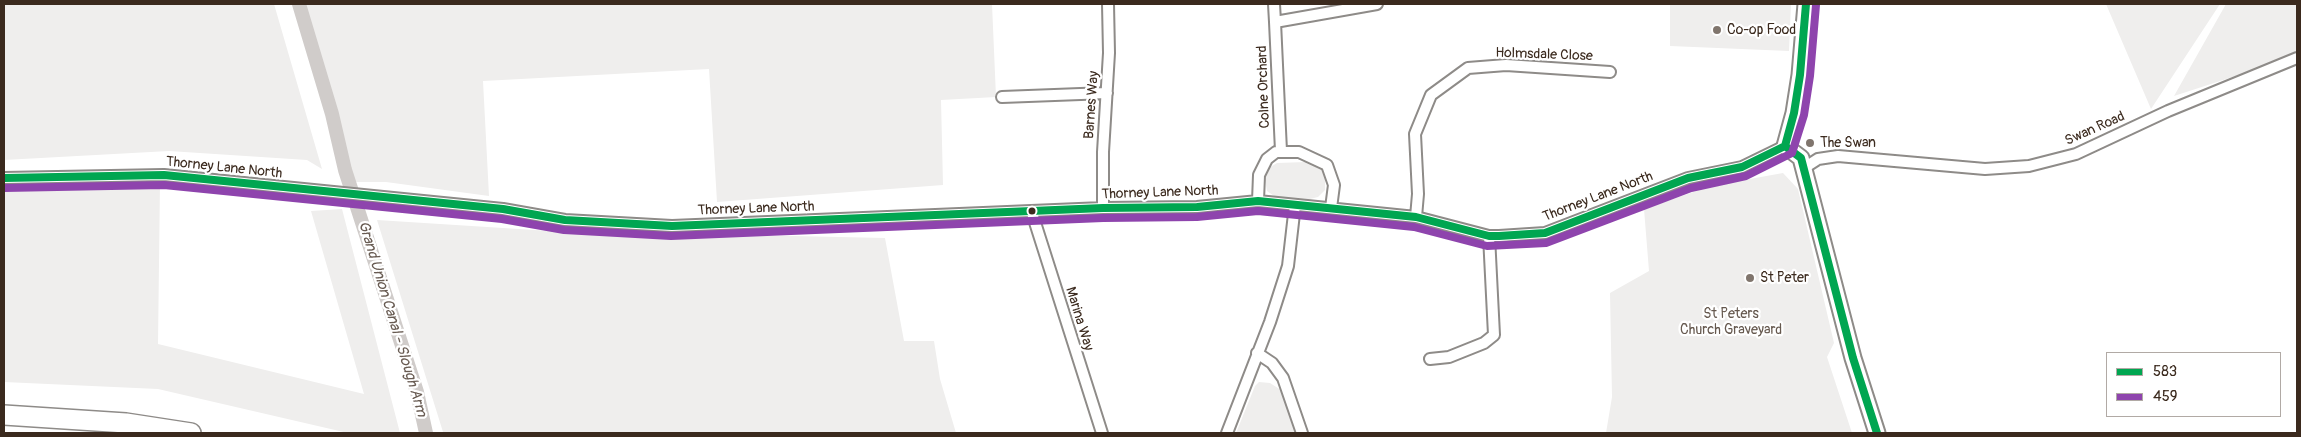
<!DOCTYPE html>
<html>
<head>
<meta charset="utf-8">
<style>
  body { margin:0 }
  #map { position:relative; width:2301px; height:437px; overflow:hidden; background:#fff; font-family:Pangolin,sans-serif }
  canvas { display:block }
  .frame { position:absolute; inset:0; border:5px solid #3b2a1e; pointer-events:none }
  .legend { position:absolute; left:2106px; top:352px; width:175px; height:65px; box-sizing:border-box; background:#fff; border:1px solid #b1aaa5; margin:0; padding:6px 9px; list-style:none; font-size:15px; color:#3b2a1e }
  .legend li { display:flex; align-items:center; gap:10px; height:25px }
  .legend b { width:25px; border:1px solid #b1aaa5 }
</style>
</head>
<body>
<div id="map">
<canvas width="2301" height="437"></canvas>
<div class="frame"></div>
<ul class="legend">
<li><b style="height:6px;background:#00a651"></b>583</li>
<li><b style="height:6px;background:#8e44ad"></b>459</li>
</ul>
</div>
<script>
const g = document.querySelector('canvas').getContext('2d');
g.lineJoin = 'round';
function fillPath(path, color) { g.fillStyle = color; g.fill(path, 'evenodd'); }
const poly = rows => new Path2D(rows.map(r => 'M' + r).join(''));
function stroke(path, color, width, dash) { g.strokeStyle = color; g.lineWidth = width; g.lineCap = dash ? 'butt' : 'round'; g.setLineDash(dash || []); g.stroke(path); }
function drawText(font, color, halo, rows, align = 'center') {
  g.font = font + ' Pangolin,sans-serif'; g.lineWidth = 4.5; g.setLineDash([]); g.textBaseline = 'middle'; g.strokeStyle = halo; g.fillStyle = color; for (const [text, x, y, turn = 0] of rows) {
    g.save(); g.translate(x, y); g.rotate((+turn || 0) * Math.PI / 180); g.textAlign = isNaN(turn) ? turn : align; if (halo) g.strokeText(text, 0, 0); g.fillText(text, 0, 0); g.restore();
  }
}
const built = poly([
  [4,4,274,4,322,169,307,160,169,151,4,160],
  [304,4,992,4,996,97,941,100,943,185,717,202,709,69,483,81,489,196,386,182,354,182],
  [1670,4,1791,4,1789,51,1670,46],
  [2106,4,2220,4,2151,109],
  [2226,4,2297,4,2297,56,2174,96],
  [1306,162,1321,169,1325,175,1325,190,1318,197,1310,199,1277,198,1267,191,1264,174,1269,168,1277,163],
  [1783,173,1798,189,1834,343,1827,357,1852,433,1606,433,1612,397,1610,293,1649,271,1644,209,1711,186],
  [160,182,158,344,364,394,311,211,342,209,400,433,348,433,158,389,4,382,4,187],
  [377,220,629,236,794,236,885,238,904,341,934,341,940,379,956,433,446,433,443,432],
  [1259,382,1270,383,1284,392,1298,433,1236,433,1255,386]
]);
const canal = poly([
  [299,4,332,114,345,170,417,392,426,433]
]);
const street = poly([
  [1274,4,1275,22,1377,4],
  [1275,22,1281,151],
  [1002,97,1107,93],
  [1804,168,1818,159,1838,156,1985,169,2029,166,2076,154,2168,111,2297,58],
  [4,178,164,175,503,209,565,220,672,226,1103,208,1197,207,1258,201,1416,217,1489,236,1499,236,1545,233,1688,178,1742,167,1785,146],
  [1258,201,1259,175,1267,159,1276,152,1299,152,1327,165,1334,185,1331,208],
  [1103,208,1103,152,1109,53,1108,4],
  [1032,213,1102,433],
  [1416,217,1418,194,1415,134,1431,95,1468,68,1506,65,1610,72],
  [1257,353,1272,363,1283,378,1302,433],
  [1430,359,1449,357,1484,343,1494,335,1489,236],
  [1227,433,1270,322,1288,266,1295,205]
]);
const secondary = poly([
  [1806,4,1800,75,1794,113,1785,146,1801,158,1853,358,1877,433]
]);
const highway = poly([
  [4,415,126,423,191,433]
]);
const bus1 = poly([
  [1785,146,1801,158,1853,358,1877,433],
  [1785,146,1794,113,1800,75,1806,4],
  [4,178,164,175,503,209,565,220,672,226,1103,208,1197,207,1258,201,1416,217,1489,236,1499,236,1545,233,1688,178,1742,167,1785,146]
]);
const bus2 = poly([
  [4,188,164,185,502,219,564,230,671,236,1103,218,1197,217,1258,211,1414,227,1487,246,1546,243,1691,188,1746,176,1792,153,1804,115,1810,76,1816,5]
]);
const markers = [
  [1717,30,5,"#80756d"],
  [1810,143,5,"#80756d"],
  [1032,211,4.5,"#3b2a1e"],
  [1750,278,5,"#80756d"]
];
const poiNames = [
  ["Co-op Food",1727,30],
  ["The Swan",1820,143],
  ["St Peter",1760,278]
];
const streetNames = [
  ["Holmsdale Close",1544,55,2],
  ["Colne Orchard",1264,87,-92],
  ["Barnes Way",1092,105,-86],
  ["Swan Road",2095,129,-24],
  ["Thorney Lane North",224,168,6],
  ["Thorney Lane North",1160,193,-2],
  ["Thorney Lane North",1598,197,-21],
  ["Thorney Lane North",756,209,-2],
  ["Marina Way",1079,319,73]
];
const parkNames = [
  ["St Peters",1731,314],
  ["Church Graveyard",1731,330]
];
const waterNames = [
  ["Grand Union Canal - Slough Arm",392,319,73]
];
fillPath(built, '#efeeed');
stroke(canal, '#d0ccca', 14);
stroke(street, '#8e8b88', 14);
stroke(secondary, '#8e8b88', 19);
stroke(highway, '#8e8b88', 22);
stroke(street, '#fff', 10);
stroke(secondary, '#fff', 15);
stroke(highway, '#fff', 19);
stroke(bus1, '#00a651', 8);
stroke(bus2, '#8e44ad', 8);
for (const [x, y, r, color] of markers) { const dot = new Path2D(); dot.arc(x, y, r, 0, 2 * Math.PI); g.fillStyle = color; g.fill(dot); stroke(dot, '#fff', 2); }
drawText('14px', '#3b2a1e', '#fff', poiNames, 'left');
drawText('14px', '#3b2a1e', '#fff', streetNames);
drawText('14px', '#65584e', '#fff', parkNames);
drawText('italic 15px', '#685b52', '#fff', waterNames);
</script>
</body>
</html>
